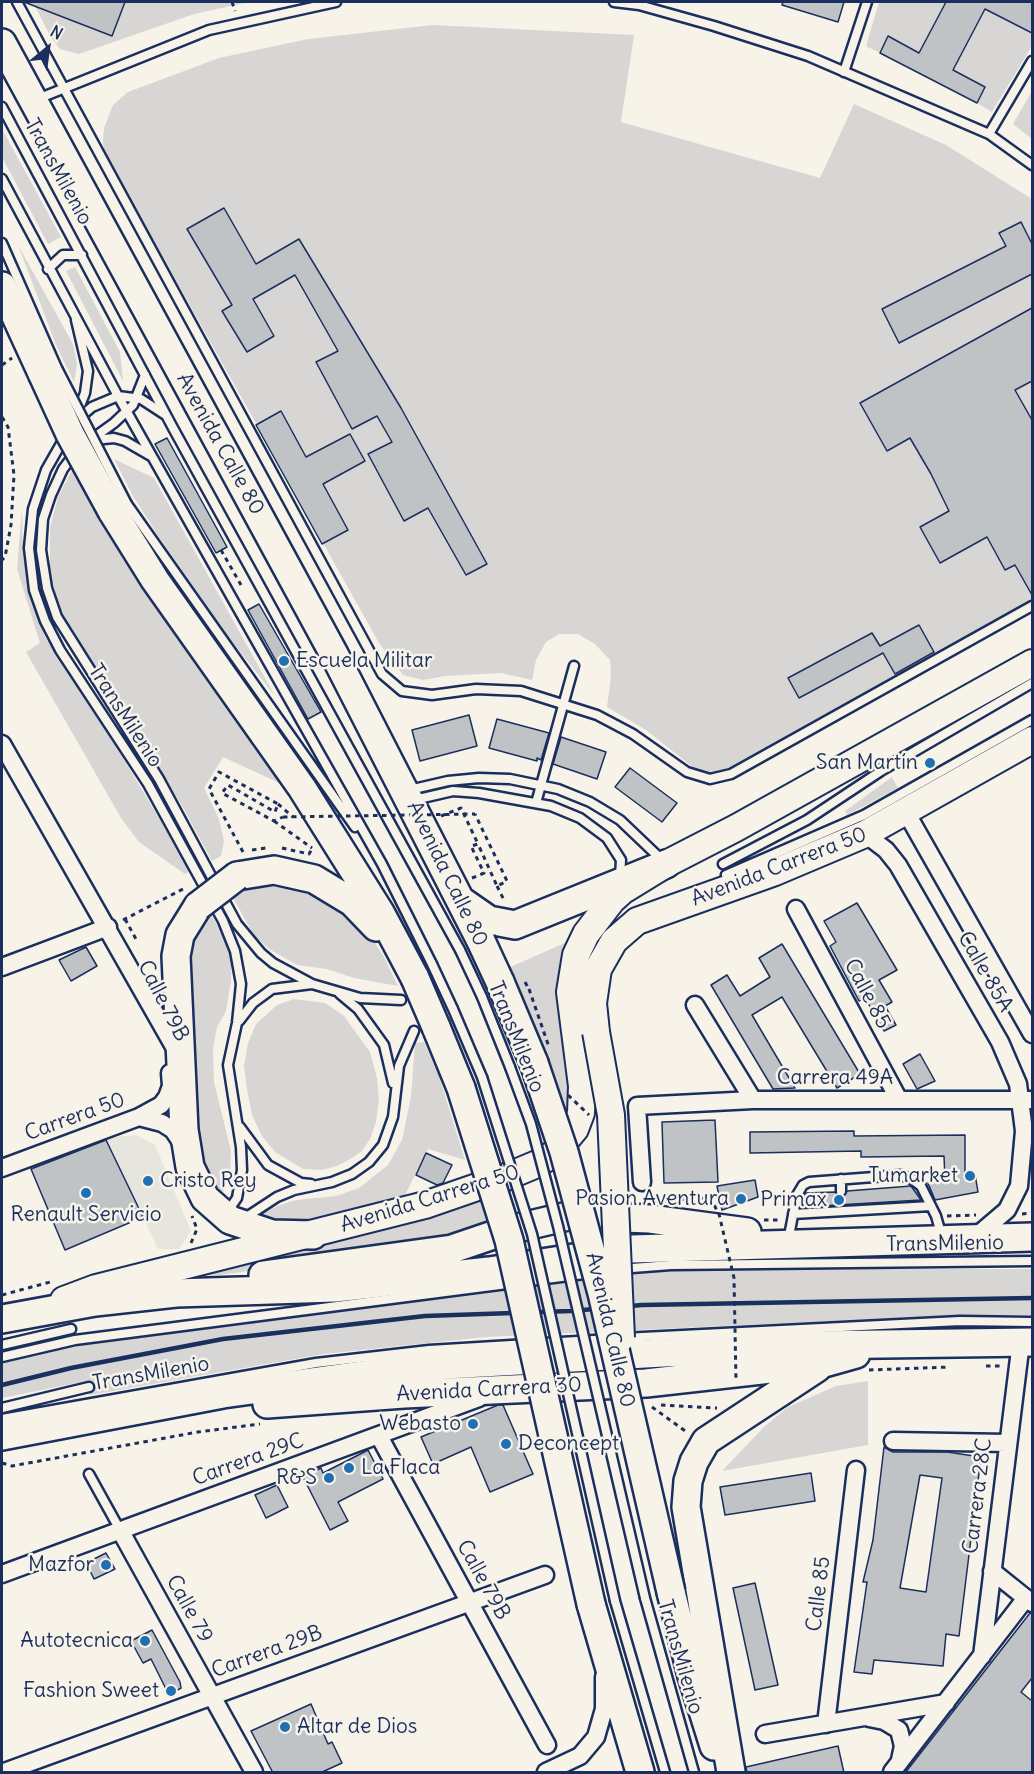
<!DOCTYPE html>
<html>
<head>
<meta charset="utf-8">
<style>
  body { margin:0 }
  #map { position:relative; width:1034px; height:1774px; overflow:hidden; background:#f7f3e8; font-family:Delius,sans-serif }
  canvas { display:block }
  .frame { position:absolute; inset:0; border:3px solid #1b2f5e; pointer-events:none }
  .north { position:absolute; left:18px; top:18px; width:60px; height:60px; -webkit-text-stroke:4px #f7f3e8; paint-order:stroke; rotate:29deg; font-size:16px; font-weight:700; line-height:24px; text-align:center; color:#1b2f5e }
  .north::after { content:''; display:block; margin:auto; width:21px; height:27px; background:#1b2f5e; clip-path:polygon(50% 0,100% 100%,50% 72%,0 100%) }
</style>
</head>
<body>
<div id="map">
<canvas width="1034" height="1774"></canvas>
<div class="frame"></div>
<div class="north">N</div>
</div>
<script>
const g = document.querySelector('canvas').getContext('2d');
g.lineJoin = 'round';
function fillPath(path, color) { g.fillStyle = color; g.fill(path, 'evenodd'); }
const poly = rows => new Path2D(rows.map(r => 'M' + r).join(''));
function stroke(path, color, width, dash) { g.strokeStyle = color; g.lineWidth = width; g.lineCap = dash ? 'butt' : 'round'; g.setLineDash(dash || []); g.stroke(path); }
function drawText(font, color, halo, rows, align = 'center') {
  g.font = font + ' Delius,sans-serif'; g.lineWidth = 5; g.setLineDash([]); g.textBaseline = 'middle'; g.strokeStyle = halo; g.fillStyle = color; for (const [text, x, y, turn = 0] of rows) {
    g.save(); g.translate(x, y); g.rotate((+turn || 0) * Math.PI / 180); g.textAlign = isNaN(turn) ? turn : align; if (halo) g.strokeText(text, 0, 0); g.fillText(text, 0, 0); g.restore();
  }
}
const built = poly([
  [136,1135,155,1145,191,1231,179,1249,158,1249,105,1138]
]);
const green = poly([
  [33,2,249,2,194,14,79,54,60,49,50,36],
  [879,2,946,2,919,53,888,37,880,53,866,46],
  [985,9,1030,32,1032,29,1032,46,992,112,977,103,985,87,953,70],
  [433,25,634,35,621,122,820,178,854,104,946,145,1032,199,1032,599,724,770,711,773,695,769,646,730,607,707,611,677,610,660,595,644,578,634,559,634,546,642,536,660,532,680,501,673,445,676,423,680,403,675,379,643,104,152,103,142,104,128,113,105,128,92,219,58,308,39],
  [1032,91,1032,139,1013,124],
  [2,129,61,237,48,244,2,157],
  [18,245,73,344,77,364,74,382,56,345],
  [75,267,120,352,123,381,66,271],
  [114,459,154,478,275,696,227,635,159,537,133,496],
  [74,466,288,787,223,757,204,788,219,819,224,841,221,856,212,861,181,804,71,635,57,601,50,568,50,528,58,497],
  [22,508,23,553,28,583,45,637,121,755,191,871,185,874,139,842,121,818,26,652,40,643,17,569],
  [892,777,898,788,847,815,845,811],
  [276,879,339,902,370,935,384,957,398,986,354,978,327,969,297,965,269,949,253,934,230,892],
  [209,909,231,954,231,981,226,1011,217,1027,213,1049,214,1082,231,1151,230,1179,218,1201,198,1165,183,965,195,923],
  [567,942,559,969,558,1008,571,1083,569,1125,508,968],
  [294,999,325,1003,344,1016,370,1052,377,1078,379,1099,376,1122,370,1139,362,1151,352,1158,337,1166,322,1170,303,1169,275,1152,262,1136,252,1115,247,1090,244,1066,248,1043,256,1024,277,1005],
  [424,1042,439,1076,465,1160,428,1149,401,1203,304,1227,252,1219,277,1206,296,1200,336,1196,359,1188,388,1165,402,1140,411,1097,415,1043],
  [481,1198,488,1231,384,1253,219,1275,164,1277,352,1237],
  [688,1269,1032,1269,1032,1315,962,1315,486,1337,324,1354,90,1395,87,1381,2,1398,2,1363,94,1342,497,1292,630,1273],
  [868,1381,868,1445,722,1471,764,1427,788,1407,836,1386]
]);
const building = poly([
  [24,2,125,2,112,36,24,2],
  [783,2,844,2,838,22,782,5,783,2],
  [946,2,1032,2,1032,33,985,9,953,70,985,87,977,103,880,53,888,36,919,53,946,2],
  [224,208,256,264,299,239,401,408,487,564,466,575,428,508,404,521,368,454,392,442,377,416,352,429,316,362,338,351,295,275,253,299,274,336,247,352,222,311,232,305,187,229,224,208],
  [1021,222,1032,244,1032,274,899,343,882,309,1006,246,999,233,1021,222],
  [1032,308,1032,381,1015,390,1032,420,1032,595,1015,565,1005,570,987,537,940,563,920,527,949,511,931,474,910,438,887,451,860,403,1032,308],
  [281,411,306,457,350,434,365,461,323,484,348,530,322,544,256,425,281,411],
  [167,438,227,547,216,553,155,444,167,438],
  [259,604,321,712,308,719,248,610,259,604],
  [919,625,934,652,895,674,883,653,799,698,788,678,872,633,880,646,919,625],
  [469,715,477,746,420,761,412,730,469,715],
  [497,719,549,733,541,760,537,758,537,761,489,748,497,719],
  [561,737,606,752,597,779,553,764,561,737],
  [630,768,677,803,662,822,615,787,630,768],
  [857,903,897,970,879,980,892,1002,885,1006,896,1025,884,1031,865,998,859,1001,850,984,830,946,836,942,824,921,857,903],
  [782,944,860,1074,837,1088,782,997,752,1015,795,1088,773,1089,711,985,727,975,740,996,770,977,759,958,782,944],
  [86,947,97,966,71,981,59,960,86,947],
  [920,1054,935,1081,917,1089,903,1064,920,1054],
  [715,1120,718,1182,664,1183,662,1122,715,1120],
  [854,1131,854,1136,965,1135,965,1176,975,1174,978,1192,935,1200,928,1183,945,1180,944,1156,861,1157,861,1151,750,1153,750,1132,854,1131],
  [106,1140,143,1217,65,1250,31,1169,106,1140],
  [426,1153,452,1165,443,1183,437,1185,416,1175,426,1153],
  [755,1180,758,1197,722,1210,717,1186,755,1180],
  [911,1186,921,1200,804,1207,805,1193,835,1192,842,1197,847,1191,911,1186],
  [498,1405,503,1405,533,1474,490,1492,471,1447,433,1464,421,1437,498,1405],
  [884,1447,893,1452,947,1452,981,1457,959,1636,946,1634,943,1666,874,1660,872,1674,854,1672,867,1582,863,1582,873,1540,884,1447],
  [920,1475,942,1478,926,1592,900,1588,920,1475],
  [368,1450,383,1479,338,1502,348,1521,330,1530,303,1477,321,1468,323,1473,368,1450],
  [811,1473,815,1501,725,1515,720,1487,811,1473],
  [277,1485,288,1507,266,1518,255,1495,277,1485],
  [106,1553,115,1569,94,1579,86,1563,106,1553],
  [755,1583,778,1685,755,1690,733,1588,755,1583],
  [1030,1613,1032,1613,1032,1678,1021,1692,1032,1701,1032,1773,905,1773,1030,1613],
  [152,1630,180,1682,181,1688,169,1695,151,1659,143,1663,131,1641,152,1630],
  [311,1704,328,1744,332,1742,342,1763,320,1773,273,1773,251,1731,311,1704],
  [838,1746,844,1773,747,1773,746,1767,838,1746]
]);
const path = poly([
  [232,2,235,11],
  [2,365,12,358],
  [2,417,8,427,14,475,11,525,5,557,2,560],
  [221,550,241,585],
  [278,804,293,817],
  [441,816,461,808,478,844],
  [274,821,312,848],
  [282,848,309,854,313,847],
  [252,850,266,848],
  [243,852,209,789,219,772,278,804,275,812,228,785,222,793,274,821,283,817],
  [472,878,484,873,471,846,478,844,497,886,507,881,475,814],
  [497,886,504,900],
  [125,919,137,941],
  [123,920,183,889],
  [525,982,529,989],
  [1022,1214,1032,1213],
  [947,1216,976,1215],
  [764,1220,781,1220],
  [191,1243,197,1229,192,1216],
  [2,1295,54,1281],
  [986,1366,1004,1366],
  [869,1370,950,1367],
  [661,1405,717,1408],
  [652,1407,688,1433],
  [2,1463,12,1466,198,1432,260,1424]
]);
const service = poly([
  [17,2,382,674,402,691,432,695,476,689,521,691,597,715,633,734,687,772,710,779,731,774,1032,606],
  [614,2,639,5,714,26,808,56,989,134,1032,165],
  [844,72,867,2],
  [35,100,209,30,336,2],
  [2,107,173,428,460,950],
  [989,134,1032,61],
  [2,179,118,396,382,864,432,964],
  [2,243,57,368],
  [48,269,63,255,82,255],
  [76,416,85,393,88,371,76,320],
  [78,419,92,407,118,396,141,399,164,414],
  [66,435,46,470,33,509,29,548,34,590,45,621,60,650,148,784,223,921,235,951,241,984,237,1023,228,1065,241,1147,242,1170,237,1198,230,1208],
  [94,440,114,438,125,441,151,456],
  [89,441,114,423,133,405,145,375],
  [75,453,63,469,51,495,43,519,41,550,47,588,57,617,159,779,237,924,261,953,273,963,312,984,360,998,401,1000],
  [127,504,355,827],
  [409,790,448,781,479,778,510,779,558,789,590,802,620,820,663,861],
  [414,800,453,791,479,793,551,806,580,818,607,838,621,860,620,877],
  [536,803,574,666],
  [723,864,807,820,881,771,1032,683],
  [726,875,864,815,1032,720],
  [340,994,358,1009,384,1045,393,1083],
  [482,997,510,1067],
  [453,1009,482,1077],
  [239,1021,253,1003,272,989,312,984],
  [240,1127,268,1165,301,1183,311,1184],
  [841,1179,841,1191],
  [793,1214,931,1206],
  [248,1216,277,1197,294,1190,332,1182,352,1174,369,1162,383,1145,393,1117,399,1066,414,1031],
  [788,1241,797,1195,803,1185,809,1182,900,1175,912,1179,921,1186,936,1216,942,1237],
  [619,1269,671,1265,1032,1261],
  [623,1338,960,1321,1032,1322],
  [2,1345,71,1329],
  [2,1357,75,1340,592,1273],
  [2,1408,89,1387],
  [2,1419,316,1363,429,1350,610,1339],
  [89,1474,120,1530],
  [645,1598,694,1772],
  [615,1601,665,1772]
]);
const minor = poly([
  [2,744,176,1050],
  [906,812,1032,1034],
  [865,834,886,850,898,865,1000,1042,1018,1084,1024,1131,1019,1186,1007,1210,973,1239],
  [796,909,899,1100],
  [2,967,108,927],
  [695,1005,753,1100],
  [139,1117,161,1105,167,1097,171,1086,170,1073],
  [2,1168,139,1117,162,1123,173,1130,183,1145],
  [642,1182,637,1106,753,1100,1032,1100],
  [379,1436,547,1745],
  [893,1441,1007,1443],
  [120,1530,254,1772],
  [992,1571,1032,1603],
  [2,1574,479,1398],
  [982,1656,1021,1342],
  [869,1718,884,1721,899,1730,903,1746,900,1760],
  [826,1724,856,1470],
  [765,1734,946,1703],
  [4,1772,545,1575],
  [546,1772,580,1756,596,1737,604,1709,604,1677],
  [892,1772,1026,1598]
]);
const primary = poly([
  [596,1032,593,1003,598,969,614,941,637,921,775,872,865,834,1032,740],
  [64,1300,96,1288,425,1205,506,1177,537,1164,555,1153,575,1129,581,1113,582,1086,570,992,576,955,586,934,612,900,622,891,666,864,736,828,1032,663]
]);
const trunk = poly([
  [2,43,335,656,481,941],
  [2,286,42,373],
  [112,511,155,580,302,788,381,914,415,978],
  [237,876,274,870,314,879,352,902,376,927],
  [463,902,489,920,515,925,666,864],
  [198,906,180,935,176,956,184,1130,190,1167,205,1198,230,1220,272,1234,313,1235],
  [500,982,534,1063],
  [436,1027,461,1088],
  [263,1275,452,1249,505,1231,568,1216,650,1219,747,1232],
  [2,1319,95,1302,176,1293,335,1288,489,1271,632,1249,1032,1237],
  [267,1404,404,1394,646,1383,824,1363,856,1354],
  [2,1436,223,1394,427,1366,809,1345,1032,1342],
  [671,1592,692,1676,714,1746],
  [591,1604,640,1772],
  [731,1772,686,1507,688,1481,694,1462,706,1441,817,1368]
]);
const rail = poly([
  [2,1385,71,1368,223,1339,425,1316,571,1311,642,1305,1032,1298]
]);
const pathBridge = poly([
  [283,817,475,814],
  [529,989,549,1047],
  [568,1095,589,1115],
  [654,1202,704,1198,713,1203,719,1214,734,1278,736,1381]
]);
const serviceBridge = poly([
  [57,368,127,504],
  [460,950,482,997],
  [432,964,453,1009],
  [510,1067,531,1124,558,1226,645,1598],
  [482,1077,532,1234,615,1601]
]);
const primaryBridge = poly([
  [596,1032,611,1115,621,1338]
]);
const trunkBridge = poly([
  [42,373,70,434,112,511],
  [198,906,237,876],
  [481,941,500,982],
  [415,978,436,1027],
  [534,1063,564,1152,602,1293,671,1592],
  [461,1088,509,1240,591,1604]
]);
const markers = [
  [284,661,6,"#1f6fb2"],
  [930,763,6,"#1f6fb2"],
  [970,1176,6,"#1f6fb2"],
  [148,1181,6,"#1f6fb2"],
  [86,1193,6,"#1f6fb2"],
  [741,1199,6,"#1f6fb2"],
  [839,1200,6,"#1f6fb2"],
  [473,1424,6,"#1f6fb2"],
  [506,1444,6,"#1f6fb2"],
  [349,1468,6,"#1f6fb2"],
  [329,1478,6,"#1f6fb2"],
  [106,1565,6,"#1f6fb2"],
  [145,1641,6,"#1f6fb2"],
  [171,1691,6,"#1f6fb2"],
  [285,1727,6,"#1f6fb2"]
];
const streetNames = [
  ["TransMilenio",58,172,61],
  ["Avenida Calle 80",220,444,61],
  ["TransMilenio",125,716,57],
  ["Avenida Carrera 50",779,867,-21],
  ["Avenida Calle 80",447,874,64],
  ["Calle 85A",985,972,60],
  ["Calle 85",867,994,62],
  ["Calle 79B",163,1001,63],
  ["TransMilenio",516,1037,68],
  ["Carrera 49A",835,1078],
  ["Carrera 50",75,1117,-20],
  ["Avenida Carrera 50",430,1199,-17],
  ["TransMilenio",945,1244,-1],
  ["Avenida Calle 80",610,1330,77],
  ["TransMilenio",151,1374,-10],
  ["Avenida Carrera 30",489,1390,-3],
  ["Carrera 29C",248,1460,-20],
  ["Carrera 28C",978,1496,-83],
  ["Calle 79B",483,1580,61],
  ["Calle 85",819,1594,-83],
  ["Calle 79",189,1609,61],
  ["Carrera 29B",267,1652,-20],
  ["TransMilenio",680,1657,74]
];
const poiNames = [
  ["Escuela Militar",296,661,"left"],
  ["San Martín",918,763],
  ["Tumarket",958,1176],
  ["Cristo Rey",160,1181,"left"],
  ["Pasion Aventura",729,1199],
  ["Primax",827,1200],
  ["Renault Servicio",86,1215,"center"],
  ["Webasto",461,1424],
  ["Deconcept",518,1444,"left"],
  ["La Flaca",361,1468,"left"],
  ["R&S",317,1478],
  ["Mazfor",94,1565],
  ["Autotecnica",133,1641],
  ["Fashion Sweet",159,1691],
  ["Altar de Dios",297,1727,"left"]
];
fillPath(built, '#e6e5de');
fillPath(green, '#d7d6d4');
fillPath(building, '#c0c3c5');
stroke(building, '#1b2f5e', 1.5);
stroke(service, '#1b2f5e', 13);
stroke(minor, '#1b2f5e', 21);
stroke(primary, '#1b2f5e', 30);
stroke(trunk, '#1b2f5e', 32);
stroke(path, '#1b2f5e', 3, [4.5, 4.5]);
stroke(service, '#f7f3e8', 8);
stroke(minor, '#f7f3e8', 16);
stroke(primary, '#f7f3e8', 26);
stroke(trunk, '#f7f3e8', 27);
stroke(rail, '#1b2f5e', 4.5);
stroke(serviceBridge, '#1b2f5e', 13, []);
stroke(primaryBridge, '#1b2f5e', 30, []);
stroke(trunkBridge, '#1b2f5e', 32, []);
stroke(pathBridge, '#1b2f5e', 3, [4.5, 4.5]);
stroke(serviceBridge, '#f7f3e8', 8);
stroke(primaryBridge, '#f7f3e8', 26);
stroke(trunkBridge, '#f7f3e8', 27);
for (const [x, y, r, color] of markers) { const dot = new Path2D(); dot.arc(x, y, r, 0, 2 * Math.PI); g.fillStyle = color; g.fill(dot); stroke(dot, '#f7f3e8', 2); }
drawText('21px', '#1b2f5e', '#f7f3e8', streetNames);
drawText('21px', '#1b2f5e', '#f7f3e8', poiNames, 'right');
</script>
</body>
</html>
